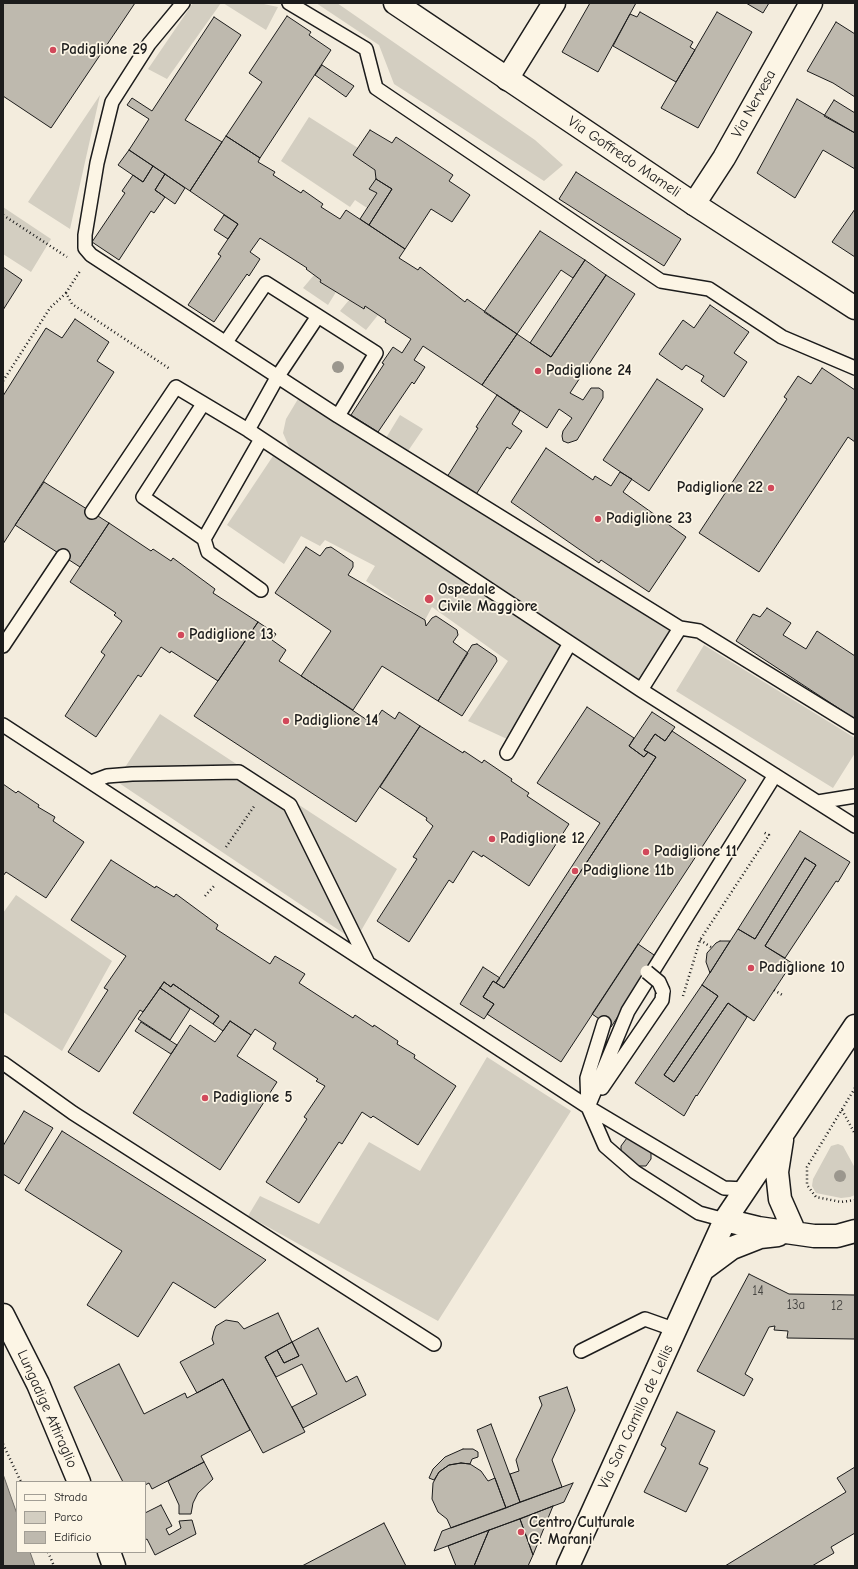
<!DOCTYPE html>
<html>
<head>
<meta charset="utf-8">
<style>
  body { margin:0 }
  #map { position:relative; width:858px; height:1569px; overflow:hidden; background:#f3ecdd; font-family:"Comic Neue",sans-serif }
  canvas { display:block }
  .frame { position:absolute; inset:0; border:4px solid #1c1c1c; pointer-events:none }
  .legend { position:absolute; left:16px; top:1481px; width:130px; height:72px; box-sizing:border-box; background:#fcf5e5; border:1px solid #a29e95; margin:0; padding:5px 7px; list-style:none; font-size:12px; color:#1c1c1c }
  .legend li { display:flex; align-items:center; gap:8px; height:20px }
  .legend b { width:20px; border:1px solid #a29e95 }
</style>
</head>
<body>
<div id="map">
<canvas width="858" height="1569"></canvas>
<div class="frame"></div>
<ul class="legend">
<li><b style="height:5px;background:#fcf5e5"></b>Strada</li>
<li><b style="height:11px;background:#d3cec1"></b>Parco</li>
<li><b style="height:11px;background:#beb9ae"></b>Edificio</li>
</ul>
</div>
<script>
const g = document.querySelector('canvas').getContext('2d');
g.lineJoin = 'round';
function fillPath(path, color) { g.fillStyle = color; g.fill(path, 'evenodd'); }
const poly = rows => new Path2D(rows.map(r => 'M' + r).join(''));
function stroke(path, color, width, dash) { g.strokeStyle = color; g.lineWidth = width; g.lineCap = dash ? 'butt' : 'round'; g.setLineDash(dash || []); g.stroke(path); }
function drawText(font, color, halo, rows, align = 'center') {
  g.font = font + ' "Comic Neue",sans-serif'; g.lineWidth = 3.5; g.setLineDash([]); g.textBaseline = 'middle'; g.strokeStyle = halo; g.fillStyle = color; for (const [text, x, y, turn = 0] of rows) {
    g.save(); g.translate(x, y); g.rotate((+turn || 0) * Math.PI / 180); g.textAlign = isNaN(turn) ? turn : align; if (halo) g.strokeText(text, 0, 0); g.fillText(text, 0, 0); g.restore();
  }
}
const green = poly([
  [193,3,221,3,167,79,148,69],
  [223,3,259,3,278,7,266,30],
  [316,3,337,3,535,140,563,165,544,181,394,84,379,45],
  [100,95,70,229,28,202],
  [309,117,358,148,353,155,375,170,376,179,370,188,377,193,367,208,355,200,350,207,281,161],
  [3,207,51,239,31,272,3,254],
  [314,275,336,292,328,305,303,288],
  [349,300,363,309,365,306,378,315,366,330,340,311],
  [298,399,672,629,643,682,290,449,283,433,286,419],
  [400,415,423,429,408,451,386,438],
  [273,456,565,648,507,739,468,721,508,661,432,607,425,620,366,581,375,566,325,540,320,546,301,536,284,564,227,525],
  [704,645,855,738,855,753,833,788,676,691],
  [160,714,397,869,355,941,116,781],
  [16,895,112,961,62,1051,3,1012,3,913],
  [487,1057,571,1111,438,1321,248,1216,260,1196,319,1224,369,1142,420,1171],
  [838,1144,843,1146,855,1168,855,1195,850,1197,841,1198,816,1193,812,1186,813,1179,831,1146]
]);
const water = poly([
  [3,1474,17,1514,17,1552,30,1552,35,1566,3,1566,3,1474]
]);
const building = poly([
  [3,3,135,3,51,128,3,96,3,3],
  [590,3,636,3,598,72,562,52,590,3],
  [746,3,769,3,763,13,746,3],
  [640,12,693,42,690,47,695,50,676,82,613,46,630,14,637,17,640,12],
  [717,12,752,32,698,128,661,108,717,12],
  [287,16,311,32,309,35,331,50,260,158,226,136,262,82,249,73,287,16],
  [214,17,241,35,185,120,222,142,190,191,129,150,149,119,127,105,132,98,152,111,214,17],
  [836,22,855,34,855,97,833,83,807,71,836,22],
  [322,65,354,86,346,97,315,75,322,65],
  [797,99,855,133,855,169,823,150,795,198,757,173,797,99],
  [834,100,855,113,855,133,824,116,834,100],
  [370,130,392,143,396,137,453,175,449,181,470,195,452,222,431,209,405,249,369,225,392,189,376,179,375,170,353,155,370,130],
  [226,136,260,158,258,162,275,172,273,175,301,193,303,190,323,204,321,207,340,219,346,210,405,249,399,258,418,270,420,267,465,302,467,299,517,334,482,385,423,346,414,360,425,367,414,384,412,382,378,432,351,415,384,364,382,363,393,347,402,353,411,339,385,322,386,320,365,306,364,309,320,282,321,280,306,269,307,268,260,238,250,252,260,259,249,276,247,274,214,322,188,305,221,256,218,254,238,224,190,191,226,136],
  [129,150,153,166,143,182,118,165,129,150],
  [153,166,165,174,155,190,165,197,154,213,151,211,119,260,92,242,125,193,122,191,133,175,143,182,153,166],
  [576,172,681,239,664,266,559,199,576,172],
  [165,174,185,188,175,204,155,190,165,174],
  [376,179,392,189,369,225,360,219,377,193,369,189,376,179],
  [855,209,855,257,832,242,855,209],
  [224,215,238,224,228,239,214,230,224,215],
  [540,231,585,260,573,278,561,270,517,334,484,312,540,231],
  [585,260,606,275,551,357,530,343,585,260],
  [3,267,22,280,3,310,3,267],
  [606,275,635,294,570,393,583,400,591,388,599,388,603,391,603,398,577,440,568,443,563,441,562,436,563,431,572,418,559,409,547,428,482,385,517,334,551,357,606,275],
  [710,305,749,332,734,353,747,362,724,397,701,381,704,376,686,365,682,370,659,354,683,320,694,328,710,305],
  [75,319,109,342,97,361,114,372,3,544,3,396,46,328,62,338,75,319],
  [822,368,855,390,855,442,848,437,759,572,699,533,787,399,784,397,798,376,811,384,822,368],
  [657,379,703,409,649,491,603,460,657,379],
  [497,395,520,411,512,424,522,431,510,449,507,447,475,496,447,477,478,428,476,427,497,395],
  [546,448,593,480,595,476,611,486,620,472,632,479,623,492,686,537,649,592,601,560,599,563,511,502,546,448],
  [44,482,109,523,80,567,15,525,44,482],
  [109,523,151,551,153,549,171,561,173,558,215,589,213,593,258,622,218,681,171,651,170,653,161,647,141,677,138,675,96,737,65,716,105,655,101,652,122,621,114,615,116,613,70,582,109,523],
  [306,547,320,556,326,548,331,547,353,562,353,567,348,575,425,620,426,626,432,618,436,616,457,630,458,635,453,642,468,653,438,701,382,666,353,710,301,676,331,631,275,593,306,547],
  [767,608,791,623,783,635,806,649,817,631,855,656,855,719,736,641,753,614,760,617,767,608],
  [258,622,276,634,272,640,286,650,279,661,373,724,382,710,395,719,399,712,420,726,356,822,194,716,258,622],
  [477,644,496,657,497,661,462,716,438,701,472,645,477,644],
  [587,707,634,738,629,746,644,757,648,752,656,757,504,988,496,983,600,823,537,783,587,707],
  [652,712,675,727,665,741,655,734,644,750,648,752,644,757,629,746,652,712],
  [420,726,463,753,464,751,482,763,484,760,512,779,511,781,529,793,527,796,569,824,529,886,483,855,482,857,473,851,453,883,449,880,409,942,377,921,417,859,413,857,433,826,426,820,427,818,380,787,420,726],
  [672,731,746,780,561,1062,487,1014,494,1004,483,997,493,981,504,988,656,757,644,750,655,734,665,741,672,731],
  [3,784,16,793,18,791,39,805,38,807,55,817,53,821,84,842,46,898,6,872,3,876,3,784],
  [800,831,850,862,838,882,836,881,785,958,765,946,816,865,805,858,755,939,738,929,800,831],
  [805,858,816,865,765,946,792,963,754,1021,728,1003,674,1082,664,1075,718,996,702,985,738,929,755,939,805,858],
  [111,860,155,888,156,886,174,897,176,894,218,925,216,929,270,964,275,956,305,974,299,983,353,1018,355,1015,373,1027,374,1025,398,1041,397,1044,415,1055,414,1058,456,1086,418,1145,373,1116,371,1118,362,1112,342,1144,339,1142,299,1203,266,1182,307,1119,304,1117,325,1086,316,1081,318,1079,273,1049,276,1043,255,1029,251,1035,230,1021,223,1031,213,1024,219,1016,173,984,171,987,164,982,143,1012,140,1010,99,1072,68,1052,108,990,104,988,126,956,71,920,111,860],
  [720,941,730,941,710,973,706,962,707,953,716,943,720,941],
  [638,944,657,957,611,1027,592,1014,638,944],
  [483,967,500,978,496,983,493,981,483,997,494,1004,484,1019,460,1004,483,967],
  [164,982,171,987,173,984,219,1016,213,1024,160,988,164,982],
  [702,985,718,996,664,1075,674,1082,728,1003,747,1017,697,1096,696,1095,684,1116,635,1083,702,985],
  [160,988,190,1009,170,1040,138,1019,160,988],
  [230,1021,251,1035,237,1056,277,1082,220,1170,133,1113,190,1025,215,1042,230,1021],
  [141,1022,177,1045,171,1054,135,1031,141,1022],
  [24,1111,53,1128,19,1184,3,1174,3,1146,24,1111],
  [62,1131,266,1260,215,1308,173,1282,138,1337,87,1305,122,1251,25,1190,62,1131],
  [627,1138,634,1138,647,1147,651,1152,651,1159,646,1166,639,1166,621,1153,621,1146,627,1138],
  [749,1274,789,1294,855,1295,855,1339,787,1338,788,1331,774,1330,775,1326,769,1327,745,1374,753,1379,744,1396,697,1371,749,1274],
  [278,1313,292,1342,265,1357,305,1432,263,1453,223,1379,197,1393,180,1362,214,1344,212,1339,214,1331,216,1326,226,1320,238,1322,244,1329,278,1313],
  [318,1328,346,1382,357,1376,366,1395,303,1428,292,1407,317,1394,302,1364,276,1377,265,1357,277,1350,284,1363,299,1356,292,1342,318,1328],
  [292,1342,299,1356,284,1363,277,1350,292,1342],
  [119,1364,144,1414,185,1393,187,1398,223,1379,250,1430,201,1456,204,1462,152,1489,149,1483,145,1485,145,1482,123,1482,74,1387,119,1364],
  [567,1387,575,1410,552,1460,562,1487,520,1502,510,1474,519,1471,516,1460,542,1405,539,1397,567,1387],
  [677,1412,715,1431,699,1464,708,1468,686,1512,644,1492,666,1448,661,1445,677,1412],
  [491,1424,520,1502,506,1508,477,1430,491,1424],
  [463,1449,473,1449,478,1452,478,1457,472,1459,470,1464,461,1463,449,1465,439,1472,434,1480,429,1478,433,1469,445,1457,463,1449],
  [204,1462,213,1479,198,1493,193,1503,191,1514,179,1514,179,1505,168,1481,204,1462],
  [461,1463,470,1464,481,1471,488,1481,495,1478,506,1508,451,1528,447,1519,438,1512,432,1499,433,1483,439,1472,449,1465,461,1463],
  [855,1467,855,1533,831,1547,834,1553,812,1566,725,1566,846,1492,837,1478,855,1467],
  [573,1483,564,1502,434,1551,442,1531,573,1483],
  [161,1505,172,1526,166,1529,169,1535,181,1528,179,1521,192,1520,196,1534,155,1555,147,1539,145,1540,145,1513,161,1505],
  [553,1506,533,1555,520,1519,553,1506],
  [520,1519,533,1555,528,1566,474,1566,489,1530,520,1519],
  [384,1523,406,1566,302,1566,384,1523],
  [489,1530,474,1566,456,1566,448,1546,489,1530]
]);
const path = poly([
  [3,215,67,257],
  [66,293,80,271],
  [3,381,50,308,66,293,72,304,170,369],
  [226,847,255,805],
  [205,896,214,886],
  [700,940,711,947],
  [774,990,784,996],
  [683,996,700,940,769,835,763,832],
  [855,1088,807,1167,807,1185,816,1197,841,1202,855,1200],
  [842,1110,855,1134],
  [3,1444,21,1482],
  [48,1552,54,1566]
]);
const service = poly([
  [183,3,149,44,112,102,97,163,85,235,85,248,91,255,338,416,680,628,699,631,855,727],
  [289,3,366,49,376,88,661,281,709,289,782,337,855,368],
  [318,316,376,353,338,416],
  [226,342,266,283,318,316,278,376,248,430],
  [203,404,143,497,204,539],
  [261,439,204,539,208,552,261,590],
  [92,512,176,387,248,430,641,690,855,826],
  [3,646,63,556],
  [641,690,680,628],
  [3,725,588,1107,724,1188,745,1189],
  [507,753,570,643],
  [91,782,107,776,132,774,239,772,290,805,367,961],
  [818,802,855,796],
  [604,1023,587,1078,588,1107,605,1146,635,1172,699,1213,725,1220],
  [3,1063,73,1113,434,1344],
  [602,1088,662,1000,663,991],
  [588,1107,628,1011,775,775],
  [581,1351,645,1319,676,1330]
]);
const minor = poly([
  [507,79,554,3],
  [694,204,724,158,811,3]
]);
const tertiary = poly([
  [782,1140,777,1172,780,1199,795,1233],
  [725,1220,758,1228,814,1236,837,1236,855,1231],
  [705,1268,732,1248,760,1237,778,1235],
  [3,1315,38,1384,79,1482],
  [109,1552,114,1566],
  [568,1566,725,1220,855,1026]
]);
const secondary = poly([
  [395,3,694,204,855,308]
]);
const serviceBridge = poly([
  [647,972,659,982,663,991]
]);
const trees = [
  [338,367],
  [840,1176]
];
const markers = [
  [53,50,4,"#d1495b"],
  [538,371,4,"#d1495b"],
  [771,488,4,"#d1495b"],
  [598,519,4,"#d1495b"],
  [429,599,5,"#d1495b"],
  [181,635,4,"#d1495b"],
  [286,721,4,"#d1495b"],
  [492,839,4,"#d1495b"],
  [646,852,4,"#d1495b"],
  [575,871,4,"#d1495b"],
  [751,968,4,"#d1495b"],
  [205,1098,4,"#d1495b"],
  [521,1532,4,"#d1495b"]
];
const numberNames = [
  ["14",758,1291],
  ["13a",796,1305],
  ["12",837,1306]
];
const poiNames = [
  ["Padiglione 29",61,50],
  ["Padiglione 24",546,371],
  ["Padiglione 22",763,488,"right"],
  ["Padiglione 23",606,519],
  ["Ospedale",438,590],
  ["Civile Maggiore",438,607],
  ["Padiglione 13",189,635],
  ["Padiglione 14",294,721],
  ["Padiglione 12",500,839],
  ["Padiglione 11",654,852],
  ["Padiglione 11b",583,871],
  ["Padiglione 10",759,968],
  ["Padiglione 5",213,1098],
  ["Centro Culturale",529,1523],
  ["G. Marani",529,1540]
];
const streetNames = [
  ["Via Nervesa",754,104,-61],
  ["Via Goffredo Mameli",624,157,34],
  ["Lungadige Attiraglio",47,1409,66],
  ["Via San Camillo de Lellis",636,1417,-65]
];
fillPath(green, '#d3cec1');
fillPath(water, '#aaa59b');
stroke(water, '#716e68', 1);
fillPath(building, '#beb9ae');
stroke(building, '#1c1c1c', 1);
stroke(service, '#1c1c1c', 16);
stroke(minor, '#1c1c1c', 25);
stroke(tertiary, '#1c1c1c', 25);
stroke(secondary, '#1c1c1c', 25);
stroke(path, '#1c1c1c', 2.5, [1, 3]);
stroke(service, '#fcf5e5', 13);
stroke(minor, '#fcf5e5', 22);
stroke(tertiary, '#fcf5e5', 22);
stroke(secondary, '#fcf5e5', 22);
stroke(serviceBridge, '#1c1c1c', 16, []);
stroke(serviceBridge, '#fcf5e5', 13);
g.fillStyle = '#9b978e';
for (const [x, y] of trees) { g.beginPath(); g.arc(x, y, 6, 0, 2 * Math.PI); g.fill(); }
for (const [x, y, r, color] of markers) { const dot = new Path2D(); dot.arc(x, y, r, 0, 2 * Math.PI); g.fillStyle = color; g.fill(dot); stroke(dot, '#fcf5e5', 1.5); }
drawText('13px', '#444340', null, numberNames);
drawText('bold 15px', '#1c1c1c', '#fcf5e5', poiNames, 'left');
drawText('15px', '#1c1c1c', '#fcf5e5', streetNames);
</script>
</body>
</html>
